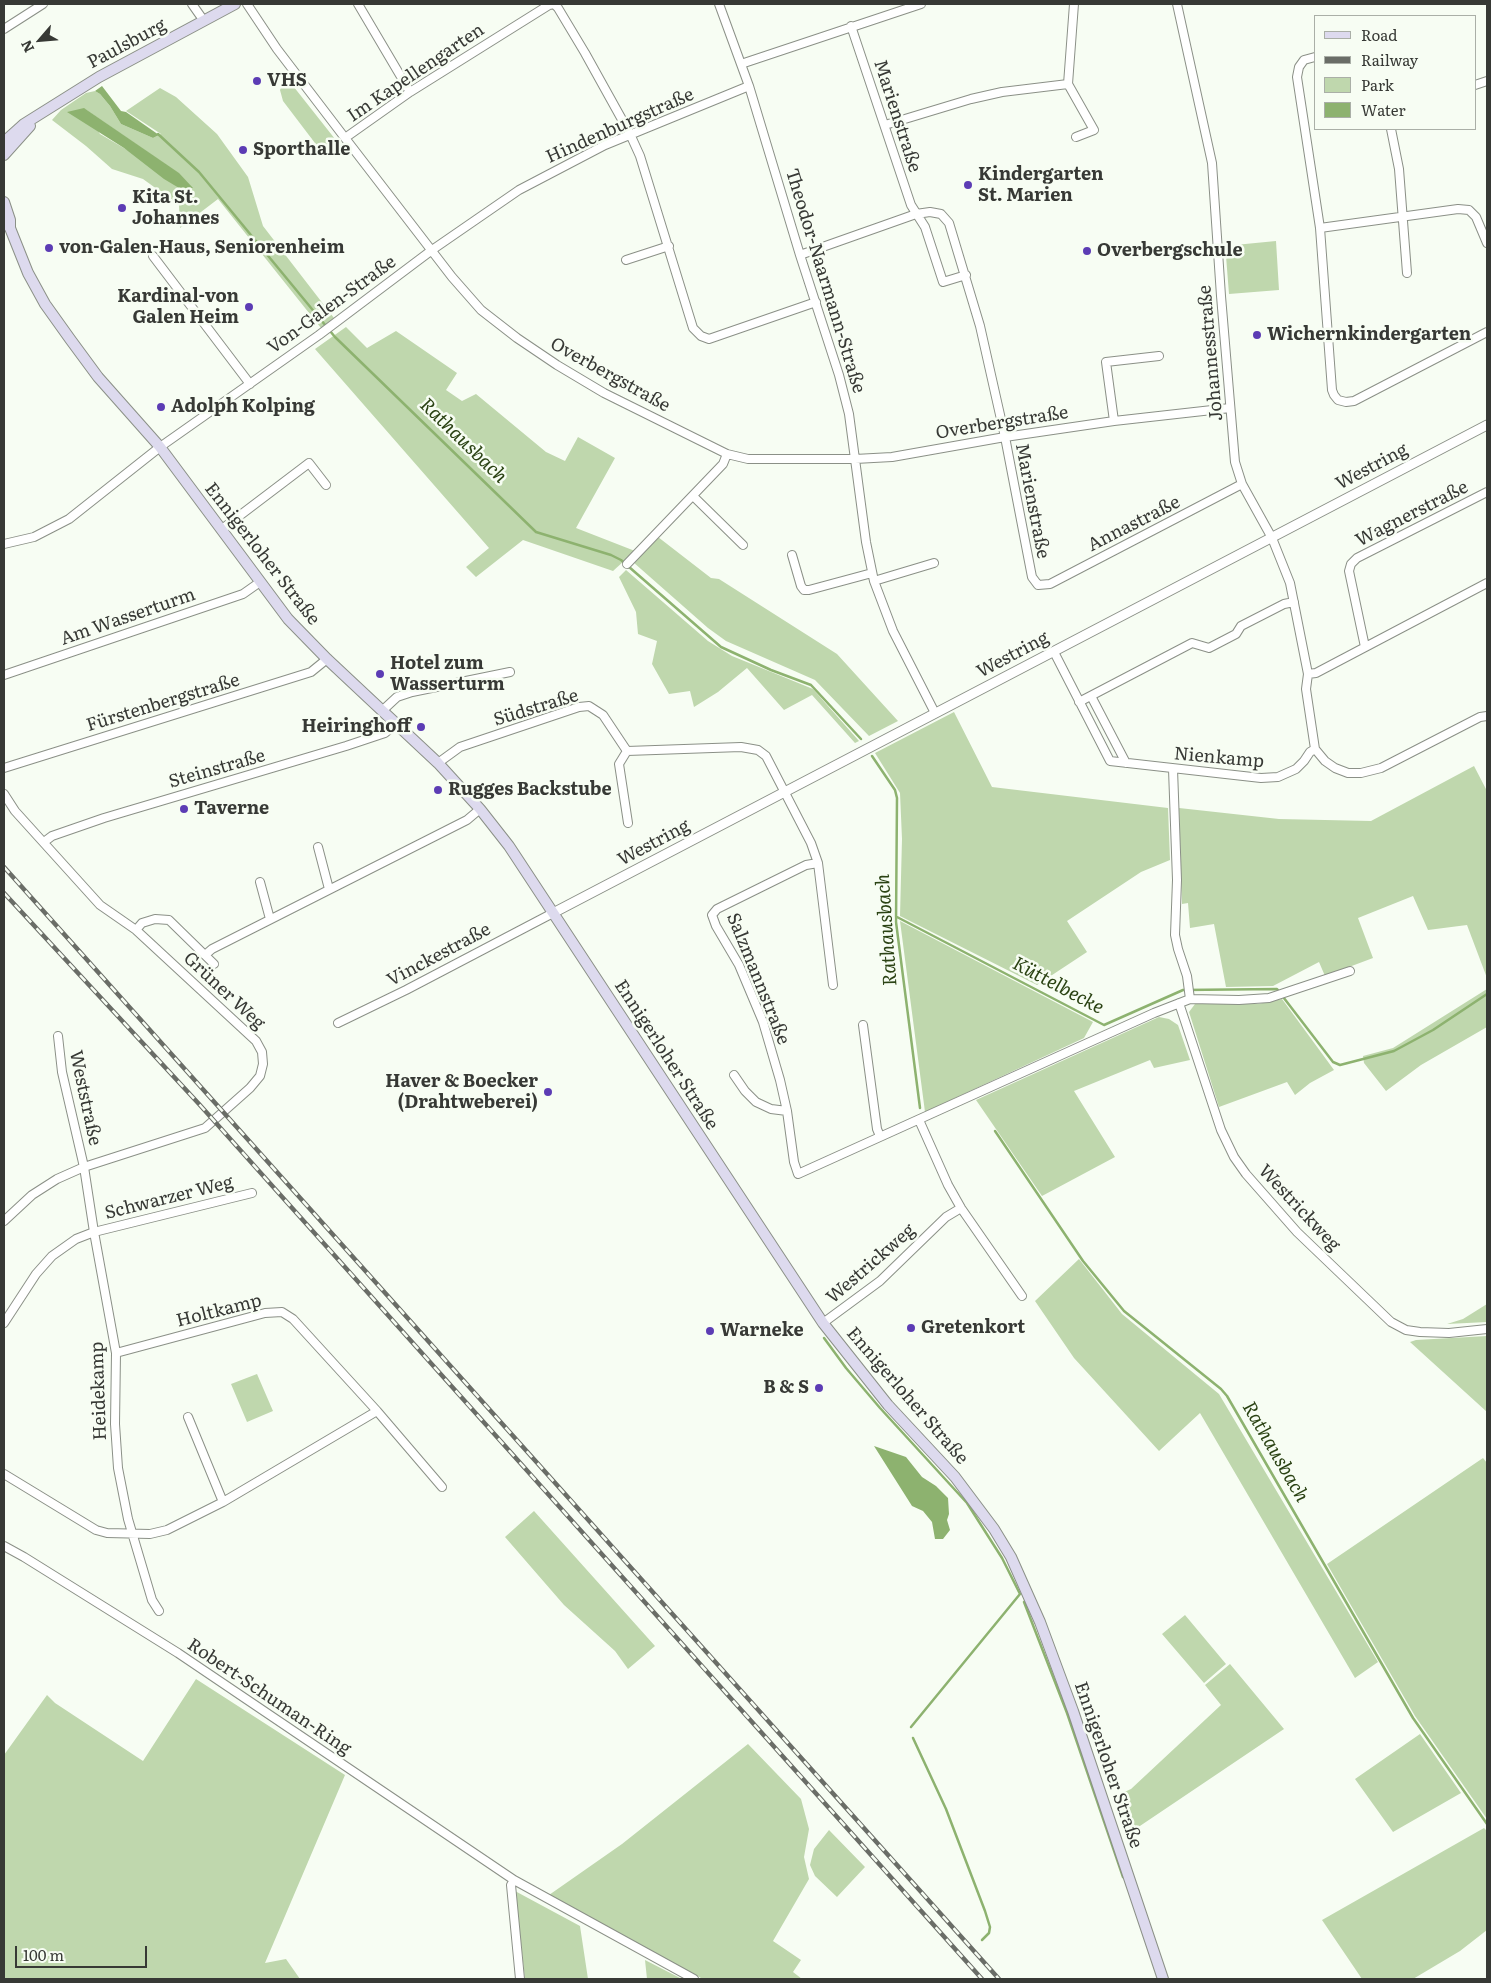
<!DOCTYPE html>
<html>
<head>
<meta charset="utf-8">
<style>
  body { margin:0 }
  #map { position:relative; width:1491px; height:1983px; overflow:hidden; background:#f7fdf3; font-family:Literata,serif }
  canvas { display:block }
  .frame { position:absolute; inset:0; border:5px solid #373935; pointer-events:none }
  .legend { position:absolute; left:1314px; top:15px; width:162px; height:115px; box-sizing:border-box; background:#f7fdf3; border:1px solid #aaafa7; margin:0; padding:6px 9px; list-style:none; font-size:15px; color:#373935 }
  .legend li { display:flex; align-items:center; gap:10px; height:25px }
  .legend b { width:25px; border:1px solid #aaafa7 }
  .north { position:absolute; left:15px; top:15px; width:50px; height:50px; -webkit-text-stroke:4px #f7fdf3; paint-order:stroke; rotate:243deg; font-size:14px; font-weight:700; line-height:20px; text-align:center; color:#373935 }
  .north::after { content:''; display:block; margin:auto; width:18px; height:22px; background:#373935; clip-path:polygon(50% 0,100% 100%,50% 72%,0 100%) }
  .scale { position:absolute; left:15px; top:1946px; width:132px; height:22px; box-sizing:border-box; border:2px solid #373935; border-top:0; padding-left:6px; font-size:15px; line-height:18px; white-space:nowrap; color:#373935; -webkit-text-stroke:4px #f7fdf3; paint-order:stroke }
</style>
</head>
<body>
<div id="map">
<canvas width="1491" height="1983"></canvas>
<div class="frame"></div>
<ul class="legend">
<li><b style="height:6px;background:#dddaee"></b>Road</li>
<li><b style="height:6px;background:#6a6d67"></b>Railway</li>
<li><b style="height:14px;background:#bfd7ad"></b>Park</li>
<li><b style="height:14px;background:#8db26f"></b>Water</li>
</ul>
<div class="north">N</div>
<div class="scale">100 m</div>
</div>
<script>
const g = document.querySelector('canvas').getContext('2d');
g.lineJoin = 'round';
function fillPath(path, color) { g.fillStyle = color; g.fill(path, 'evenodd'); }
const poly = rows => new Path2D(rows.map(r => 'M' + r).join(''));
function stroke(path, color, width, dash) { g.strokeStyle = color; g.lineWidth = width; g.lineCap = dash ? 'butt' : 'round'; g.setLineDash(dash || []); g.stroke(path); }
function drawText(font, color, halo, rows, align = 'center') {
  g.font = font + ' Literata,serif'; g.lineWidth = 5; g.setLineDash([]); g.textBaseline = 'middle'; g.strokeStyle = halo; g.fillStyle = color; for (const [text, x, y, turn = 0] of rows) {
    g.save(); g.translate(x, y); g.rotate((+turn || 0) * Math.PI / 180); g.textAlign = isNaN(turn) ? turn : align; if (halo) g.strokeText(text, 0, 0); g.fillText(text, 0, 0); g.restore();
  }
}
const green = poly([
  [286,77,335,139,321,151,283,101,280,90],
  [160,88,176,97,217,134,248,177,263,226,334,318,321,328,218,199,180,228,179,205,143,179,112,169,86,146,52,120,61,110,86,93,95,91,100,94,110,106,121,124,153,138,161,134,126,111],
  [85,109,178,173,192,188,100,134],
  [1276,241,1279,290,1229,294,1226,256,1228,248,1235,245],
  [346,327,367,348,396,331,457,373,446,390,462,401,476,394,546,452,565,461,578,437,615,458,576,528,635,551,613,571,523,540,476,577,466,567,489,548,315,349],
  [658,537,711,578,719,579,837,654,898,721,869,736,815,680,726,641,708,628,633,562],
  [626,570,708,641,732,656,813,689,859,741,855,743,812,695,784,710,747,668,718,692,694,707,690,691,669,694,652,664,657,641,638,634,636,612,619,577],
  [954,712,992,787,1168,808,1170,860,1141,872,1067,921,1087,952,1037,985,900,916,902,839,900,793,875,753],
  [1474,766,1487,791,1487,978,1467,925,1428,930,1413,896,1358,918,1373,958,1325,976,1319,962,1273,986,1226,987,1214,924,1190,928,1188,903,1182,904,1179,808,1279,819,1371,821],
  [900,921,1093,1022,1084,1038,925,1112],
  [1487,989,1487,1027,1421,1065,1386,1091,1364,1063,1363,1056,1393,1048],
  [1282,999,1334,1070,1310,1083,1295,1095,1287,1082,1219,1107,1189,1012,1195,1004,1258,1004],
  [1159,1017,1169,1019,1178,1025,1190,1060,1154,1068,1150,1060,1074,1091,1115,1157,1042,1196,976,1100],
  [1079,1259,1122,1314,1219,1394,1378,1662,1355,1678,1200,1413,1159,1451,1074,1358,1035,1301],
  [1487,1304,1487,1322,1447,1324,1463,1319],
  [1487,1336,1487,1412,1410,1342,1416,1340],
  [257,1374,273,1411,247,1422,231,1384],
  [1483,1458,1487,1463,1487,1819,1415,1716,1327,1564],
  [534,1511,655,1646,628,1669,615,1651,564,1605,505,1537],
  [1185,1615,1226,1664,1204,1683,1162,1634],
  [1230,1664,1284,1729,1131,1832,1118,1795,1131,1789,1221,1705,1205,1685],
  [196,1679,345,1775,265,1963,286,1959,300,1979,4,1979,4,1755,47,1695,55,1703,143,1761],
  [1420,1734,1461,1793,1393,1832,1355,1779],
  [748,1744,801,1799,809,1829,804,1857,809,1879,773,1941,801,1960,793,1972,802,1979,701,1978,549,1895,622,1844],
  [1484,1828,1487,1831,1487,1930,1460,1951,1413,1979,1362,1979,1322,1920],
  [829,1830,865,1867,837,1897,815,1876,810,1865,814,1849],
  [515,1891,580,1926,588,1979,525,1979],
  [645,1960,682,1979,647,1979]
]);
const water = poly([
  [102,86,121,111,126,112,159,135,153,138,121,124,110,106,100,94,95,91],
  [84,108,179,173,193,188,179,188,164,179,124,148,67,112],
  [874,1446,906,1457,922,1477,936,1486,948,1498,949,1514,947,1520,950,1530,943,1539,935,1539,932,1522,923,1511,912,1506]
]);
const stream = poly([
  [158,134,199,172,335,337,536,532,611,555,621,560,721,647,771,670,811,685,861,739],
  [872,756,895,790,897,798,896,922,920,1108],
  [897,917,1104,1025,1183,990,1277,989,1333,1062,1340,1065,1394,1051,1433,1030,1487,994],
  [995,1131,1083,1261,1124,1311,1221,1389,1227,1396,1413,1718,1487,1824],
  [824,1338,846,1368,880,1408,967,1503,1002,1558,1020,1594,911,1727],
  [1024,1602,1067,1713,1123,1877],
  [913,1738,946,1809,985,1911,990,1927,989,1933,982,1940]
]);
const minor = poly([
  [192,4,204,21],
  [247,4,277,49,345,138,452,277,481,310,517,338,557,365,604,393,727,454,748,459,855,459,892,457,1005,437,1114,421,1230,408],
  [358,4,410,92],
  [719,4,749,86,800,255,839,375,849,414,866,542,874,581,893,631,935,713],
  [1074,4,1068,84,1094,130,1076,137],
  [1177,4,1212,163,1221,296,1235,462,1242,484,1272,538,1290,583,1308,674,1306,689,1315,749,1325,761,1335,768,1348,773,1361,773,1381,768,1480,717,1487,716],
  [851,26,911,205,925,227,943,282,966,275],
  [4,29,43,4],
  [1315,57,1304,60,1299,67,1297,77,1320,228,1332,390,1334,395,1338,400,1346,402,1354,401,1487,332],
  [741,64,921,4],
  [1475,85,1487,81],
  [885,125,971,99,1002,92,1068,84],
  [1391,129,1399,169,1407,273],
  [345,138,410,92,549,5,554,4,558,8,585,53,630,134,640,156,693,328,701,336,709,339,816,302],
  [1320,228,1458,209,1469,210,1476,217,1487,243],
  [800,255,916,214,930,212,941,214,949,223,980,326,1005,437,1032,577,1038,585,1050,584,1242,484],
  [153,256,250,384],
  [626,260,669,246],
  [1114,421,1106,362,1159,356],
  [693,496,743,545],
  [222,529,309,463,326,485],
  [4,544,34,537,69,519,160,447,319,335,432,250,519,190,605,145,749,86],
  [792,555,801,586,804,590,809,590,872,573],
  [627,564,723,464,727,454],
  [874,581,934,563],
  [1365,647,1349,571,1351,564,1357,558,1487,492],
  [1054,652,1110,761,1261,778,1278,777,1296,769,1304,761,1310,752,1315,749],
  [1308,674,1316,673,1487,583],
  [4,675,243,594,260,582],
  [1091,696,1126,763],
  [1079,702,1192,643,1209,648,1236,634,1241,626,1284,604,1294,602],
  [383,710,397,697,412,692,510,672],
  [627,751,741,747,758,750,766,756,811,843,818,863,833,985],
  [627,751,619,764,628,823],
  [438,763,460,747,579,707,589,706,603,715,627,751],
  [4,768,311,672,327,659],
  [1173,769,1177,880,1175,935,1178,949,1187,976,1190,999],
  [4,794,15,811,100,905,136,930,256,1041,262,1052,263,1064,260,1076,250,1088,205,1128,84,1167,57,1179,32,1195,4,1221],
  [44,842,52,836,104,818,346,746,385,733,397,723],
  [318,847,329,889],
  [818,863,806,865,717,909,712,915,716,926,739,965,763,1022,780,1080,787,1111,794,1162,798,1174,1154,1013,1190,999,1239,1000,1269,998,1350,971],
  [260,882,270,919],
  [136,930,142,923,155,919,169,920,214,964],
  [205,955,212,949,467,820,480,809],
  [1179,1003,1221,1130,1234,1157,1246,1174,1297,1232,1391,1322,1406,1330,1420,1332,1449,1333,1487,1329],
  [338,1023,406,990,553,913],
  [863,1025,877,1129,880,1136],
  [58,1036,62,1072,84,1167,94,1232,116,1353,115,1424,118,1468,128,1519,152,1600,159,1611],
  [734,1075,745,1091,756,1102,771,1109,787,1111],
  [919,1120,948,1185,961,1208,1022,1296],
  [4,1323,36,1274,52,1256,76,1239,94,1232,252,1193],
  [823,1323,880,1281,946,1217,961,1208],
  [116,1353,265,1313,282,1312,293,1319,377,1411,442,1487],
  [188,1417,223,1502],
  [4,1474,96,1530,107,1533,150,1534,167,1530,223,1502,377,1411],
  [4,1546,24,1557,178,1653,514,1880,694,1979],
  [514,1880,511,1885,520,1979]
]);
const tertiary = poly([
  [553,913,1487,425]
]);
const secondary = poly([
  [4,142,24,124,99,77,235,4],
  [4,155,30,126],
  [4,202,10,220,10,228],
  [4,220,10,228,28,273,45,304,70,339,98,377,160,447,288,619,327,659,438,763,480,809,509,846,823,1323,888,1405,955,1477,994,1529,1011,1557,1040,1622,1073,1711,1163,1979]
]);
const rail = poly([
  [4,867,999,1979],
  [4,893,199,1104,982,1979]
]);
const markers = [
  [257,81,5,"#5c3cb4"],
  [243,150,5,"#5c3cb4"],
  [968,185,5,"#5c3cb4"],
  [122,208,5,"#5c3cb4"],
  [49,248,5,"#5c3cb4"],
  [1087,251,5,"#5c3cb4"],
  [249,307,5,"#5c3cb4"],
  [1257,335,5,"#5c3cb4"],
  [161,407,5,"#5c3cb4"],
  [380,674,5,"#5c3cb4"],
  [421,727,5,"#5c3cb4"],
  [438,790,5,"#5c3cb4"],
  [184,809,5,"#5c3cb4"],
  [548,1092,5,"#5c3cb4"],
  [911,1328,5,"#5c3cb4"],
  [710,1331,5,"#5c3cb4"],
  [819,1388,5,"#5c3cb4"]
];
const streetNames = [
  ["Paulsburg",127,44,-28],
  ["Im Kapellengarten",416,73,-34],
  ["Marienstraße",897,116,72],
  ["Hindenburgstraße",620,126,-24],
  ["Theodor-Naarmann-Straße",825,281,73],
  ["Von-Galen-Straße",332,305,-36],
  ["Johannesstraße",1211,353,-95],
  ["Overbergstraße",610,375,29],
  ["Overbergstraße",1002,423,-9],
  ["Westring",1372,467,-28],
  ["Marienstraße",1032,501,79],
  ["Wagnerstraße",1412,514,-27],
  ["Annastraße",1134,524,-27],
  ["Ennigerloher Straße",262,554,52],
  ["Am Wasserturm",128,617,-19],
  ["Westring",1013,655,-28],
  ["Fürstenbergstraße",163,703,-17],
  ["Südstraße",536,708,-17],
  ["Nienkamp",1219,758,5],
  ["Steinstraße",217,769,-16],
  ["Westring",654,843,-28],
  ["Vinckestraße",439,955,-28],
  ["Salzmannstraße",758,979,68],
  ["Grüner Weg",224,991,43],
  ["Ennigerloher Straße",666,1055,57],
  ["Weststraße",85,1098,78],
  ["Schwarzer Weg",169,1198,-14],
  ["Westrickweg",1299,1208,47],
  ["Westrickweg",871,1264,-41],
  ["Holtkamp",219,1311,-14],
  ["Heidekamp",99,1391,-92],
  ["Ennigerloher Straße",907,1396,49],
  ["Robert-Schuman-Ring",269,1697,34],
  ["Ennigerloher Straße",1108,1765,71]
];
const poiNames = [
  ["VHS",267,81],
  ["Sporthalle",253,150],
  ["Kindergarten",978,175],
  ["St. Marien",978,196],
  ["Kita St.",132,198],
  ["Johannes",132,219],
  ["von-Galen-Haus, Seniorenheim",59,248],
  ["Overbergschule",1097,251],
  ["Kardinal-von",239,297,"right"],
  ["Galen Heim",239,318,"right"],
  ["Wichernkindergarten",1267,335],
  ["Adolph Kolping",171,407],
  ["Hotel zum",390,664],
  ["Wasserturm",390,685],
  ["Heiringhoff",411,727,"right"],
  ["Rugges Backstube",448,790],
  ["Taverne",194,809],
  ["Haver & Boecker",538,1082,"right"],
  ["(Drahtweberei)",538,1103,"right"],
  ["Gretenkort",921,1328],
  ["Warneke",720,1331],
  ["B & S",809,1388,"right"]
];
const waterNames = [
  ["Rathausbach",463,441,44],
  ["Rathausbach",887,930,-94],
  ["Küttelbecke",1058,986,28],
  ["Rathausbach",1275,1452,60]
];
fillPath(green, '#bfd7ad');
fillPath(water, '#8db26f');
stroke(stream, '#8db26f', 2.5);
stroke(minor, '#8b9087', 10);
stroke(tertiary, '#8b9087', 11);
stroke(secondary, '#8b9087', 12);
stroke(minor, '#fff', 8);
stroke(tertiary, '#fff', 9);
stroke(secondary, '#dddaee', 10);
stroke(rail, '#6a6d67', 4.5);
stroke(rail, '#f7fdf3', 2.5, [8]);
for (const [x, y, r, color] of markers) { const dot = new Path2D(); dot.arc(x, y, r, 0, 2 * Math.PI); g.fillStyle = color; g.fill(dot); stroke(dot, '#f7fdf3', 2); }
drawText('18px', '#373935', '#f7fdf3', streetNames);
drawText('bold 18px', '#373935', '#f7fdf3', poiNames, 'left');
drawText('italic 19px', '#2b4314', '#f7fdf3', waterNames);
</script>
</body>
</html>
